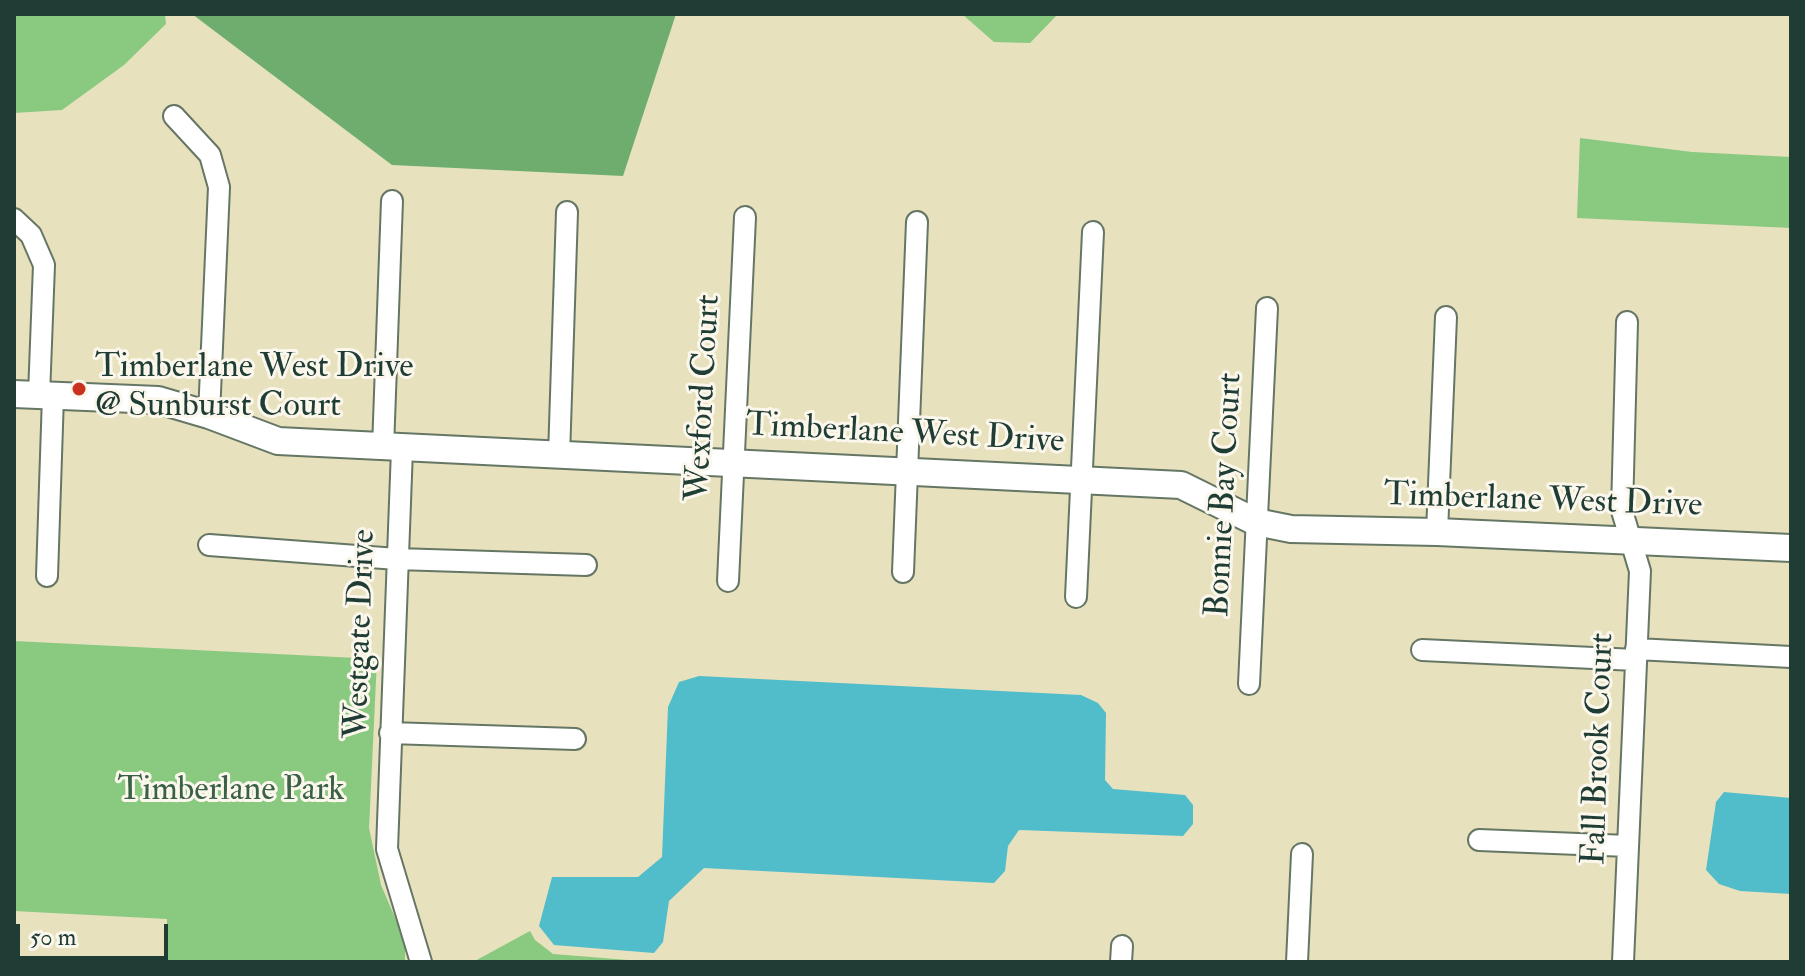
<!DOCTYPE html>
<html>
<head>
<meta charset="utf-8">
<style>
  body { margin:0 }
  #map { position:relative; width:1805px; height:976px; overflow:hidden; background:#e7e1be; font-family:"IM FELL Double Pica",serif }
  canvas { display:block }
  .frame { position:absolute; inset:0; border:16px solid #1f3d34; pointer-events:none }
  .scale { position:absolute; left:16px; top:924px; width:152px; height:36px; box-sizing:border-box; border:4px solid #1f3d34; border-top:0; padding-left:10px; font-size:24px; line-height:28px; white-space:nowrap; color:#1f3d34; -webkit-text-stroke:6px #fbf7ec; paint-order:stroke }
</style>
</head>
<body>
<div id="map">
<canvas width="1805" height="976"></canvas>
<div class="frame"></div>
<div class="scale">50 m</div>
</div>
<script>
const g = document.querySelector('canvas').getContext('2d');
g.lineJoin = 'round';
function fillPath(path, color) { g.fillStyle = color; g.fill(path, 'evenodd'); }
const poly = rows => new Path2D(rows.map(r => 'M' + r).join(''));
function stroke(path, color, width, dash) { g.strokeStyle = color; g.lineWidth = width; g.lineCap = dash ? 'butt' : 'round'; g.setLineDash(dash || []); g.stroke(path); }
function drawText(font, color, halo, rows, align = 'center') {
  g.font = font + ' "IM FELL Double Pica",serif'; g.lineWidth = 6; g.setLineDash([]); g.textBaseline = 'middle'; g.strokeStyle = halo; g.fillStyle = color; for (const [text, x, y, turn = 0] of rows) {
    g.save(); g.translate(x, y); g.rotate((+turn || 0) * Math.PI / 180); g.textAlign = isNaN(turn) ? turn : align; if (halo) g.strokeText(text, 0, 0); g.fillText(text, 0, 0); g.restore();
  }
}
const green = poly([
  [14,14,165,14,166,24,124,65,62,110,14,113],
  [962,14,1058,14,1030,43,994,42],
  [1580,138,1692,152,1791,157,1791,228,1577,218],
  [14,641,377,659,369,828,381,885,405,941,405,962,166,962,167,919,14,911],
  [530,931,535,940,553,954,653,962,473,962]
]);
const forest = poly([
  [192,14,676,14,623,176,392,165]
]);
const water = poly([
  [699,676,1081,695,1098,703,1106,713,1105,780,1113,789,1185,795,1193,805,1193,824,1183,836,1019,830,1008,846,1005,871,994,883,704,868,669,901,663,942,654,953,554,945,539,926,552,877,638,877,662,857,668,707,679,682],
  [1724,792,1791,798,1791,894,1740,891,1719,884,1706,870,1716,802]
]);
const minor = poly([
  [174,116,210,155,219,187,209,415],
  [14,219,31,235,44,265,39,395],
  [383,448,392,201],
  [402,449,387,849,421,962],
  [559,456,567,212],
  [1437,532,1446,317],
  [209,545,397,559,586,565],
  [903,572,917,222],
  [47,576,53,396],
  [728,581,745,217],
  [1076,597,1093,232],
  [1636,649,1791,657],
  [1422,650,1636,660],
  [1249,684,1267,308],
  [390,733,575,739],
  [1479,840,1628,846],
  [1121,962,1122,946],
  [1297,962,1302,854],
  [1623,962,1640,571,1622,511,1627,322]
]);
const tertiary = poly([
  [14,394,158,400,209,415,278,441,1181,485,1256,522,1291,529,1437,532,1791,548]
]);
const markers = [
  [79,389,8,"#c8321e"]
];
const poiNames = [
  ["Timberlane West Drive",95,369],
  ["@ Sunburst Court",95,408]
];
const streetNames = [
  ["Wexford Court",705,398,-87],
  ["Timberlane West Drive",905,435,3],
  ["Bonnie Bay Court",1226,495,-87],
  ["Timberlane West Drive",1543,502,2],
  ["Westgate Drive",362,634,-88],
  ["Fall Brook Court",1600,749,-88]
];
const parkNames = [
  ["Timberlane Park",231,792]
];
fillPath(green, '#89c980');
fillPath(forest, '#6ead6e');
fillPath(water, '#51bdca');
stroke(minor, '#657664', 24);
stroke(tertiary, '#657664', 30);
stroke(minor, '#fff', 20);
stroke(tertiary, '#fff', 26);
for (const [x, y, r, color] of markers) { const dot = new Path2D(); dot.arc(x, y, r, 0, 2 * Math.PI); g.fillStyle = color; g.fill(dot); stroke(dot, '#fbf7ec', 3); }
drawText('34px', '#1f3d34', '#fbf7ec', poiNames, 'left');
drawText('34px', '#1f3d34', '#fbf7ec', streetNames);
drawText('34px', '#3a6047', '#fbf7ec', parkNames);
</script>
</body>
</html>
